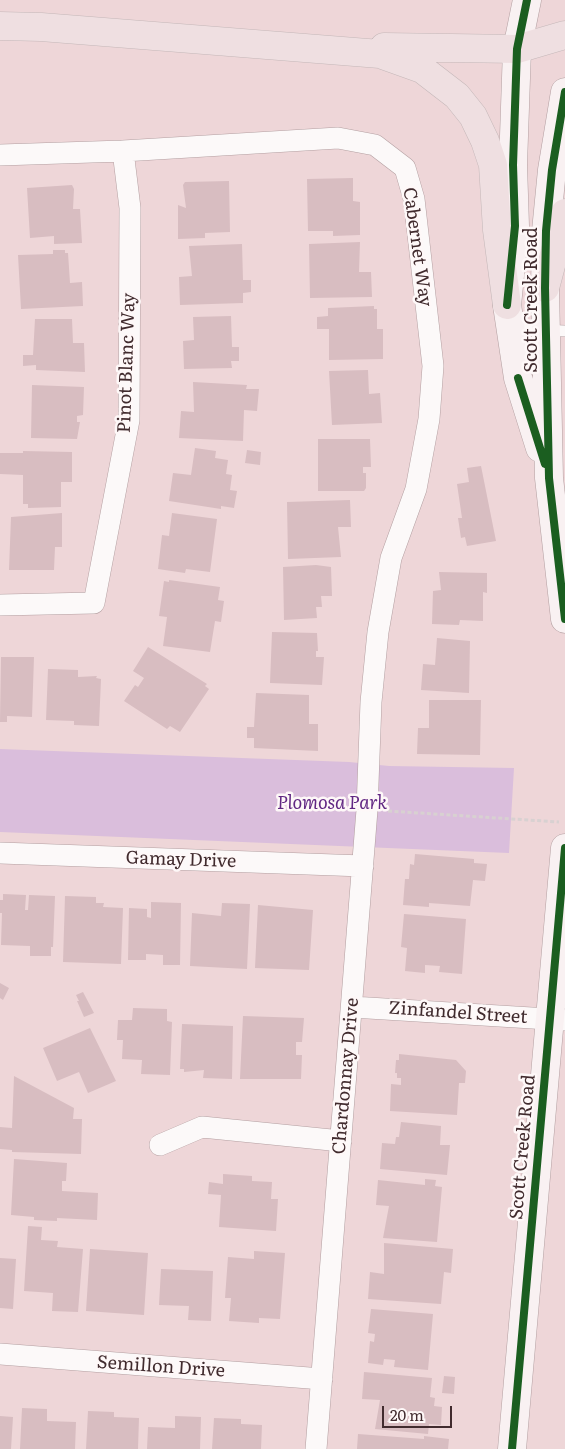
<!DOCTYPE html>
<html>
<head>
<meta charset="utf-8">
<style>
  body { margin:0 }
  #map { position:relative; width:565px; height:1449px; overflow:hidden; background:#eed6d8; font-family:Literata,serif }
  canvas { display:block }
  .scale { position:absolute; left:382px; top:1406px; width:70px; height:22px; box-sizing:border-box; border:2px solid #412b2e; border-top:0; padding-left:6px; font-size:15px; line-height:18px; white-space:nowrap; color:#412b2e; -webkit-text-stroke:4px #fef8f8; paint-order:stroke }
</style>
</head>
<body>
<div id="map">
<canvas width="565" height="1449"></canvas>
<div class="scale">20 m</div>
</div>
<script>
const g = document.querySelector('canvas').getContext('2d');
g.lineJoin = 'round';
function fillPath(path, color) { g.fillStyle = color; g.fill(path, 'evenodd'); }
const poly = rows => new Path2D(rows.map(r => 'M' + r).join(''));
function stroke(path, color, width, dash) { g.strokeStyle = color; g.lineWidth = width; g.lineCap = dash ? 'butt' : 'round'; g.setLineDash(dash || []); g.stroke(path); }
function drawText(font, color, halo, rows, align = 'center') {
  g.font = font + ' Literata,serif'; g.lineWidth = 5; g.setLineDash([]); g.textBaseline = 'middle'; g.strokeStyle = halo; g.fillStyle = color; for (const [text, x, y, turn = 0] of rows) {
    g.save(); g.translate(x, y); g.rotate((+turn || 0) * Math.PI / 180); g.textAlign = isNaN(turn) ? turn : align; if (halo) g.strokeText(text, 0, 0); g.fillText(text, 0, 0); g.restore();
  }
}
const green = poly([
  [0,749,349,762,389,766,514,768,509,853,0,832]
]);
const building = poly([
  [353,178,353,201,360,202,360,235,333,236,333,231,308,231,307,179],
  [229,181,230,232,205,233,205,238,178,239,178,205,186,208,183,185,185,182],
  [72,185,74,189,73,209,80,209,82,243,54,244,54,236,30,238,27,188],
  [360,242,359,272,371,272,372,297,310,298,309,244],
  [242,244,243,280,251,280,251,292,243,293,243,303,180,305,179,277,192,276,189,246],
  [53,250,65,250,65,253,68,253,70,283,82,282,83,306,21,309,18,255,53,254],
  [374,306,374,309,377,309,377,329,383,329,383,359,329,360,329,329,317,329,317,317,328,316,328,308],
  [231,316,232,347,239,347,239,361,231,361,232,368,184,369,183,341,194,340,193,317],
  [35,319,72,319,73,343,84,343,85,372,36,370,36,365,23,366,23,355,33,355],
  [368,370,369,394,380,393,382,423,332,425,329,371],
  [193,382,247,385,246,389,259,389,257,411,244,410,243,441,179,438,181,411,194,412],
  [32,385,84,387,83,415,77,416,77,422,80,422,77,439,31,438],
  [318,439,370,439,371,467,363,467,363,473,366,473,366,488,364,491,318,491],
  [195,448,216,451,215,458,228,460,226,474,232,475,230,490,237,491,234,508,221,506,221,509,169,501,173,473,191,475],
  [247,450,261,452,260,465,245,463],
  [23,451,72,452,72,482,61,482,61,507,28,508,28,504,23,504,23,475,0,474,0,453,23,453],
  [481,466,496,541,467,546,465,537,461,538,458,518,462,518,457,484,469,482,467,468],
  [350,500,351,527,338,527,341,557,288,559,287,502],
  [62,513,62,547,55,547,54,570,9,570,11,517],
  [172,513,217,519,210,572,186,569,185,573,158,569,162,535,169,536],
  [316,565,331,567,332,596,321,596,322,607,316,607,317,618,284,620,283,567],
  [439,572,487,573,487,593,483,592,483,621,460,620,459,625,432,624,433,591,441,590],
  [169,580,220,587,218,600,224,601,221,622,215,621,210,652,163,646,167,617,159,616,164,581,169,582],
  [272,632,317,633,318,651,316,651,316,657,324,657,322,685,270,683],
  [437,638,470,641,469,693,421,690,423,664,435,665],
  [148,647,207,684,205,686,209,689,180,732,170,726,167,729,124,701,135,685,138,687,144,678,133,671],
  [1,657,34,657,32,717,7,716,7,722,0,722],
  [48,669,78,670,78,677,97,676,96,678,101,679,99,726,74,725,74,721,46,720],
  [256,693,309,695,309,724,318,724,318,751,254,748,254,738,247,738,247,727,254,727],
  [429,700,481,700,480,755,417,754,418,728,429,728],
  [415,854,474,859,474,863,487,864,485,881,473,880,470,906,429,903,429,907,403,905,405,879,409,879,410,864,414,865],
  [3,894,26,895,25,910,28,910,29,895,55,896,53,947,51,947,51,956,30,956,30,946,1,945,2,913,0,913,0,900,3,900],
  [65,896,96,897,96,903,104,903,103,907,123,908,121,964,63,962],
  [151,902,181,903,180,965,163,965,163,955,146,954,146,960,128,960,129,908,147,909,147,917,151,918],
  [222,903,250,904,247,969,190,966,192,913,221,916],
  [258,905,313,910,309,970,255,968],
  [404,914,466,919,462,974,439,972,440,966,425,965,425,973,405,971,407,948,401,947],
  [0,983,9,988,3,1000,0,998],
  [83,992,94,1013,84,1017,77,1001,79,1001,76,995],
  [133,1008,167,1009,167,1021,172,1022,170,1075,141,1074,142,1060,122,1059,123,1040,117,1040,118,1020,132,1020],
  [243,1016,304,1018,302,1042,296,1042,296,1055,302,1055,301,1079,240,1079],
  [182,1024,233,1026,232,1079,203,1078,204,1070,184,1072,184,1069,180,1069],
  [90,1028,116,1081,88,1093,79,1072,57,1081,43,1048],
  [399,1054,456,1060,466,1071,465,1083,459,1083,457,1115,390,1111,391,1084,401,1085,401,1078,397,1078,397,1073,395,1073,396,1060,399,1060],
  [14,1076,74,1108,73,1119,82,1119,81,1154,12,1152,12,1150,0,1149,0,1127,12,1128],
  [401,1122,441,1126,440,1145,450,1145,447,1175,380,1169,382,1143,395,1144,396,1137,399,1137],
  [14,1159,67,1163,66,1181,62,1181,62,1191,98,1193,97,1220,57,1218,57,1221,34,1220,34,1217,11,1215],
  [223,1174,252,1176,252,1181,272,1182,271,1199,278,1199,276,1231,219,1227,221,1195,208,1194,209,1182,223,1184],
  [425,1179,436,1180,435,1186,442,1187,437,1242,383,1238,389,1206,376,1205,378,1180,425,1185],
  [28,1226,42,1227,41,1240,58,1241,57,1247,83,1249,78,1312,52,1311,53,1293,24,1291],
  [384,1243,453,1249,451,1273,444,1272,441,1304,368,1299,370,1272,384,1274],
  [90,1249,148,1253,144,1315,86,1311],
  [254,1251,285,1253,280,1319,259,1318,259,1323,229,1321,231,1298,225,1298,228,1257,254,1259],
  [0,1258,16,1259,13,1309,0,1308],
  [161,1269,213,1271,211,1321,188,1320,189,1306,159,1305],
  [371,1309,433,1314,428,1370,394,1367,395,1360,384,1359,383,1365,368,1363,370,1341,374,1342,375,1334,368,1333],
  [364,1372,432,1378,430,1397,435,1398,434,1406,442,1407,441,1425,429,1424,428,1434,375,1429,380,1400,362,1399],
  [444,1376,455,1377,454,1394,442,1393],
  [22,1408,47,1409,47,1421,76,1422,75,1449,20,1449],
  [88,1411,114,1412,114,1417,139,1418,138,1449,86,1449],
  [0,1416,13,1417,11,1449,0,1449],
  [175,1416,201,1417,200,1449,147,1449,148,1427,175,1428],
  [214,1418,241,1419,241,1424,262,1425,261,1449,212,1449],
  [358,1434,424,1439,424,1436,449,1439,448,1449,357,1449]
]);
const path = poly([
  [388,811,559,822]
]);
const lane = poly([
  [509,329,565,331]
]);
const street = poly([
  [0,155,123,151,338,138,375,145,405,168,414,199,433,366,429,419,416,489,391,558,378,632,371,702,367,810,316,1449],
  [0,605,94,603,129,420,130,208,123,151],
  [0,853,363,866],
  [352,1007,565,1020],
  [160,1145,202,1127,341,1141],
  [0,1354,322,1379]
]);
const secondary = poly([
  [527,0,517,49,513,165,515,226,507,305,518,378,540,448],
  [565,92,552,170,546,231,545,288,549,478,565,619],
  [512,1449,565,848]
]);
const highway = poly([
  [0,26,41,27,380,54,422,69,457,96,473,116,485,141,493,165,497,230,507,305],
  [384,47,517,49,565,35],
  [545,288,565,213]
]);
const cycleway = poly([
  [565,92,552,170,546,231,545,288,549,478,565,619],
  [507,305,515,226,513,165,517,49,527,0],
  [518,378,545,464],
  [512,1449,565,848]
]);
const streetNames = [
  ["Cabernet Way",417,247,82],
  ["Scott Creek Road",532,300,-90],
  ["Pinot Blanc Way",127,363,-88],
  ["Gamay Drive",181,860,2],
  ["Zinfandel Street",458,1013,4],
  ["Chardonnay Drive",346,1076,-85],
  ["Scott Creek Road",523,1147,-85],
  ["Semillon Drive",161,1367,4]
];
const parkNames = [
  ["Plomosa Park",332,804]
];
fillPath(green, '#dabedc');
fillPath(building, '#d8bdc1');
stroke(lane, '#b39fa1', 12);
stroke(street, '#b39fa1', 22);
stroke(secondary, '#b39fa1', 29);
stroke(highway, '#c4b7b8', 29);
stroke(path, '#d8d1d1', 3, [4, 2.5]);
stroke(lane, '#fcf9f9', 11);
stroke(street, '#fcf9f9', 21);
stroke(secondary, '#f9f1f2', 28);
stroke(highway, '#efdfe1', 28);
stroke(cycleway, '#1b5e20', 8);
drawText('18px', '#412b2e', '#fef8f8', streetNames);
drawText('italic 18px', '#612783', '#fef8f8', parkNames);
</script>
</body>
</html>
